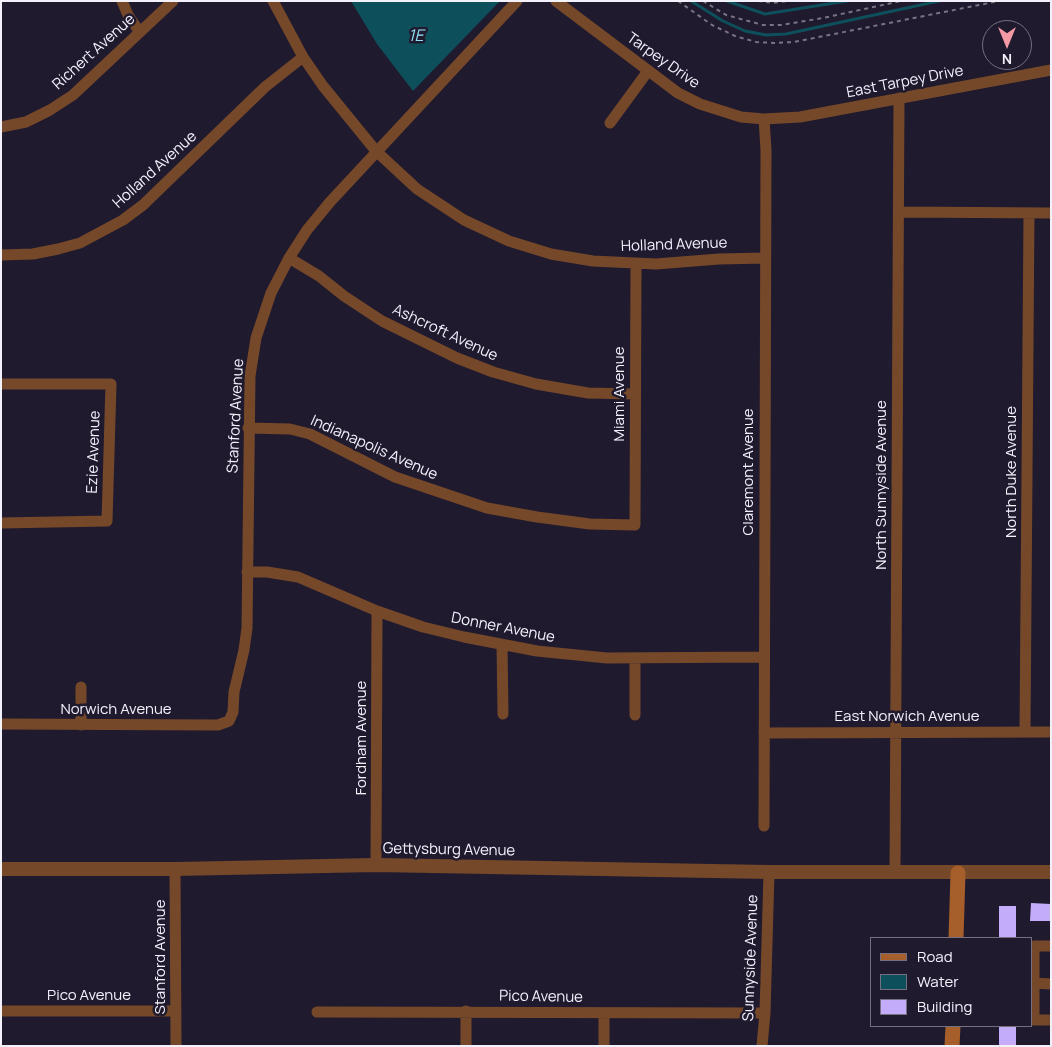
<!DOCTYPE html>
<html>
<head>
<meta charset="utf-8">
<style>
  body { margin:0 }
  #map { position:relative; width:1052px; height:1047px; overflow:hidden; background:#201a2e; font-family:Manrope,sans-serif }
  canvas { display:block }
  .frame { position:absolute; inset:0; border:2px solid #f4f1fe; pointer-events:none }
  .legend { position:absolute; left:870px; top:937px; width:162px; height:90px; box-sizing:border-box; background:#201a2e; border:1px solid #757081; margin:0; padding:6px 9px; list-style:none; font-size:15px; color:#f4f1fe }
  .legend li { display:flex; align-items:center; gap:10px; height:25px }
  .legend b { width:25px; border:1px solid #757081 }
  .north { position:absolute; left:982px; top:20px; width:50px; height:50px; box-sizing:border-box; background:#201a2e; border:1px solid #757081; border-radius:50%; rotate:180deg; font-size:14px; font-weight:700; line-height:20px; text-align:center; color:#f4f1fe }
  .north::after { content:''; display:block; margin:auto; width:18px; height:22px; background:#f49aa4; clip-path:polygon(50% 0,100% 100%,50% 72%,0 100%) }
</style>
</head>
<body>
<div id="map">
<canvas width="1052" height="1047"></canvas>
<div class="frame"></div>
<ul class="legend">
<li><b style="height:6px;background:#a65e2a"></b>Road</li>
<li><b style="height:14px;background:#0d505c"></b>Water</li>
<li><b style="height:14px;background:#c3adfa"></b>Building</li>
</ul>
<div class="north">N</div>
</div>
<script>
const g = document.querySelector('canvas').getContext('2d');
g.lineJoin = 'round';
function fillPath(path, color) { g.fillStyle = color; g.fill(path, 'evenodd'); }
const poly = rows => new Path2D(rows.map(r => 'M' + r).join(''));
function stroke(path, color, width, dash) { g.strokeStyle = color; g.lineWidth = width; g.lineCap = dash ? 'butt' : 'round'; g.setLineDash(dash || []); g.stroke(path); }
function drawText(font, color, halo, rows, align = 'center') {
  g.font = font + ' Manrope,sans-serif'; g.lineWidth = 5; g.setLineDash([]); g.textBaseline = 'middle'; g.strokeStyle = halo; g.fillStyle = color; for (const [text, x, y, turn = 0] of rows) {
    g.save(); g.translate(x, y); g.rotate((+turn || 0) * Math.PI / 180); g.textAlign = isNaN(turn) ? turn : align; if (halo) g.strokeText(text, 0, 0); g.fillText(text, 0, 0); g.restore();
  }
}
const water = poly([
  [351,1,500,1,413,91,377,44]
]);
const stream = poly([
  [691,1,723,21,745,31,766,35,786,34,939,1],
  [727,1,765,14,847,1]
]);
const building = poly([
  [1031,903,1051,904,1051,921,1030,921],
  [999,906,1016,906,1016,938,999,938],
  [999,1026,1016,1026,1016,1046,999,1046]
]);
const path = poly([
  [678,1,712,25,735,36,756,42,774,43,794,42,999,1],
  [703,1,726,15,763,25,781,25,823,18,901,1],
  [758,1,773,3,787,1]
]);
const minor = poly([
  [122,1,128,15,139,31],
  [273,1,303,57,323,86,376,151,417,189,464,220,509,241,551,254,593,261,656,264,719,259,765,258],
  [556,1,678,93,700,104,741,117,764,119,800,117,1051,70],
  [610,123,648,71],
  [1,127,26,122,50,110,73,95,173,1],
  [899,212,1051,213],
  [1,255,33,254,58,249,80,243,123,220,143,205,265,87,303,57],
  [289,258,319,276,344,296,382,321,457,358,493,372,536,384,588,393,635,394],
  [1,384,111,384,107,521,1,523],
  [248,428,290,429,310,434,395,477,487,508,537,517,590,524,635,525,636,264],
  [247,572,267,572,298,577,377,611,423,627,464,637,537,651,607,658,764,657],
  [502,645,503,714],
  [635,658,635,715],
  [81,687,81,725],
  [1,724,218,725,229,721,233,712,234,692,244,650,247,628,250,376,256,338,271,293,289,258,307,230,330,202,517,1],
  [1025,732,1029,213],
  [764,733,1051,732],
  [764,826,766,150,764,119],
  [376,865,377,611],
  [175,869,176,1046],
  [895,872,899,98],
  [1051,946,1034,946,1034,1020,1051,1020],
  [1034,983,1051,984],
  [1,1011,176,1011],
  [317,1012,765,1013],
  [604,1013,604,1046],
  [466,1046,466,1011],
  [762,1046,765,1013,769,872]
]);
const tertiary = poly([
  [1,869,175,869,376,865,769,872,1051,872]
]);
const secondary = poly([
  [956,938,958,873],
  [952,1046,953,1026]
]);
const streetNames = [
  ["Richert Avenue",94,52,-42],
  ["Tarpey Drive",663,61,35],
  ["East Tarpey Drive",905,82,-11],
  ["Holland Avenue",155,170,-42],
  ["Holland Avenue",674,245,-2],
  ["Ashcroft Avenue",445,333,25],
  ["Miami Avenue",620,394,-90],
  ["Stanford Avenue",236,416,-87],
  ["Indianapolis Avenue",374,448,24],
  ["Ezie Avenue",94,452,-88],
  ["Claremont Avenue",749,472,-90],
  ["North Duke Avenue",1012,472,-90],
  ["North Sunnyside Avenue",882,485,-90],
  ["Donner Avenue",503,628,11],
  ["Norwich Avenue",116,710],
  ["East Norwich Avenue",907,717],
  ["Fordham Avenue",362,738,-90],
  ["Gettysburg Avenue",449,850,1],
  ["Stanford Avenue",161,957,-90],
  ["Sunnyside Avenue",751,958,-88],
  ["Pico Avenue",89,996],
  ["Pico Avenue",541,997,1]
];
const waterNames = [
  ["1E",416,37]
];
fillPath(water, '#0d505c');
stroke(stream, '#0d505c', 3);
fillPath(building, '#c3adfa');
stroke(path, '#797485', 2, [4, 4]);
stroke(minor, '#75482a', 11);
stroke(tertiary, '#75482a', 14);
stroke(secondary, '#a65e2a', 15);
drawText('15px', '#f4f1fe', '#201a2e', streetNames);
drawText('italic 16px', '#91e2f5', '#201a2e', waterNames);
</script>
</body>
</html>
